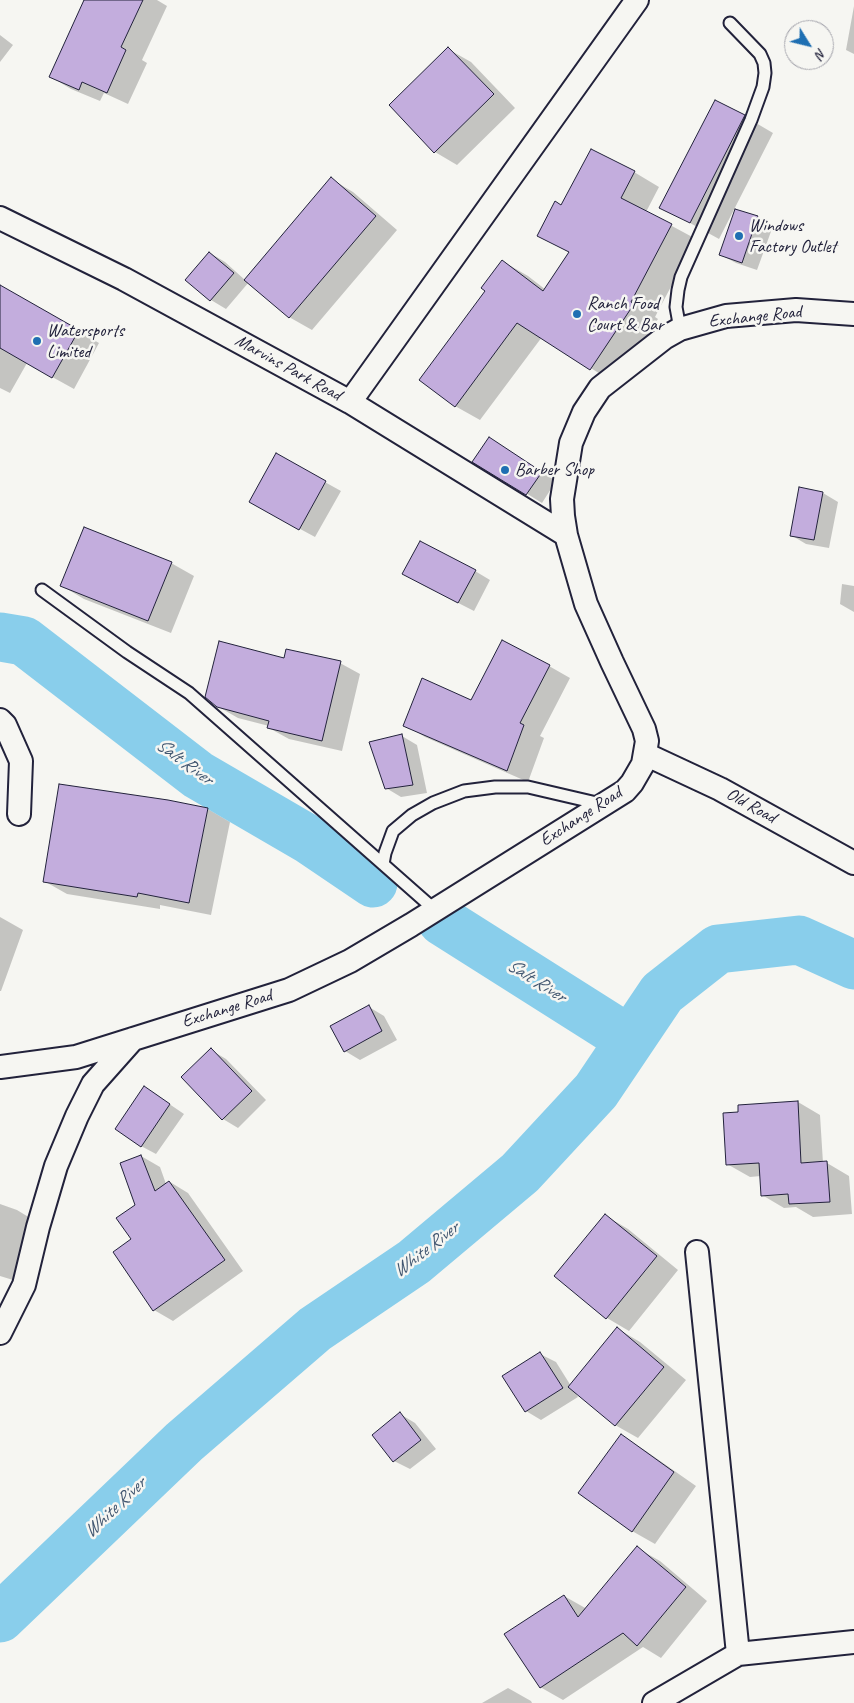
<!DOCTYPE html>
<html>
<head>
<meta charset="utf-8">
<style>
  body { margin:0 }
  #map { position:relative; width:854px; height:1703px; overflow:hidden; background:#f6f6f2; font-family:Caveat,sans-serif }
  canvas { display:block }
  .north { position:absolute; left:784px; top:20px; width:50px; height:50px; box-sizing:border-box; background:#f6f6f2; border:1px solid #a1a1a9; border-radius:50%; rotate:126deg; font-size:14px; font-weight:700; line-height:20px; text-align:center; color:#22223b }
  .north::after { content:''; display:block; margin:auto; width:18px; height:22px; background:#1f6fb2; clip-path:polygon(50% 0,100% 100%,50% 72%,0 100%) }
</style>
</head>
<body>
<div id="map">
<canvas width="854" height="1703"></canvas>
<div class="north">N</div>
</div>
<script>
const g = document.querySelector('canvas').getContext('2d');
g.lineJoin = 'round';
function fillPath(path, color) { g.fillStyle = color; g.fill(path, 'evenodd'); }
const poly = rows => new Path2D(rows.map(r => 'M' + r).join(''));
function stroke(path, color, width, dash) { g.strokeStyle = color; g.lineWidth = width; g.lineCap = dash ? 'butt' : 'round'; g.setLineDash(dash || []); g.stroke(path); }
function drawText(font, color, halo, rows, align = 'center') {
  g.font = font + ' Caveat,sans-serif'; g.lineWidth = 5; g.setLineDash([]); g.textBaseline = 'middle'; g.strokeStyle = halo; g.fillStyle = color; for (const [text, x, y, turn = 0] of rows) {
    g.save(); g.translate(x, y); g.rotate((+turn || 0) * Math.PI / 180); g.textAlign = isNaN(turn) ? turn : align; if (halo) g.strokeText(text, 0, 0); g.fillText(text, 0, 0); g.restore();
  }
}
const shadow = poly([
  [85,0,157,0,167,6,142,60,147,63,128,104,104,93,100,101,71,89,51,77],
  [854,6,854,54,846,50],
  [0,35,13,45,0,62],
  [448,49,471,62,515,108,457,165,435,152],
  [744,116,773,133,719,239,661,207],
  [634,172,659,187,646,212,696,239,655,317,658,319,616,384,542,337,480,420,455,406,486,291,502,261,528,276,546,290,570,253,539,235,562,207],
  [331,179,353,192,397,230,312,330,289,317,249,282,226,309,211,300,187,279,210,253,225,262,245,280],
  [757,218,773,226,757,270,736,263,721,255],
  [0,287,99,343,74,389,27,363,10,393,0,388],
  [490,438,556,481,542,503,474,461],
  [276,455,341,491,315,537,265,510],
  [823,493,838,502,829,548,806,544,791,535],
  [171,563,194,576,171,633,84,599,62,586],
  [475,571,490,580,474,611,419,583],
  [842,584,854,586,854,612,840,604],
  [285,659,340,663,360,674,342,751,289,739,269,728,269,726,238,718,217,706],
  [549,666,570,678,540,736,544,738,528,782,425,737,405,725,471,702],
  [402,736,417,745,427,793,401,797,386,788],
  [60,785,208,809,230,822,211,915,160,905,160,909,67,894,44,881],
  [0,917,23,930,1,991,0,991],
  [369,1007,384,1016,397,1040,360,1060,345,1051],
  [211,1050,226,1059,266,1100,238,1128,223,1119],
  [159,1097,184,1114,156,1154,141,1146],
  [798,1102,820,1115,823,1163,827,1163,849,1176,852,1214,813,1217,796,1207,784,1208,762,1195,761,1176,750,1177,727,1164],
  [141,1156,160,1167,166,1184,170,1182,188,1193,243,1271,173,1321,154,1310,132,1240],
  [0,1204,17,1210,35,1221,13,1280,0,1276],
  [606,1216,628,1229,678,1270,629,1331,607,1318],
  [618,1329,640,1342,686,1380,638,1438,615,1425,574,1391,578,1397,541,1420,526,1411,504,1377,540,1354,556,1362,571,1386],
  [400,1414,415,1423,436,1449,410,1469,394,1461],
  [621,1436,643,1449,696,1486,655,1544,632,1531],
  [637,1548,660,1561,707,1601,661,1658,643,1647,563,1700,540,1687,564,1596,587,1609],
  [508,1688,531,1701,532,1703,482,1703]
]);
const river = poly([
  [0,637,24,641,198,775,308,839,373,883],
  [442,921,630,1040],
  [0,1618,184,1442,315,1329,414,1262,520,1173,596,1091,662,993,718,949,799,940,854,965]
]);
const building = poly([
  [84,0,143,0,121,47,126,50,107,93,82,82,79,90,49,77,84,0],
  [448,47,494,94,434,153,389,105,448,47],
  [715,100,745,115,690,223,659,208,715,100],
  [591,149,635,171,621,198,672,224,631,302,634,304,590,370,517,323,455,407,419,380,485,291,481,288,502,260,543,291,569,252,537,236,555,201,561,205,591,149],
  [331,177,376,216,289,318,244,280,331,177],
  [735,209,758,216,742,263,719,255,735,209],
  [209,252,234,273,210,301,185,280,209,252],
  [0,285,79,330,52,378,0,348,0,285],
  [489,437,542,472,526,495,472,462,489,437],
  [276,453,326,481,299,530,249,502,276,453],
  [799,487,823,492,814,540,790,536,799,487],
  [84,527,172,562,148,621,60,586,84,527],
  [420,541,476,570,458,603,402,574,420,541],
  [502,640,550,665,520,723,524,725,507,771,403,726,422,678,471,700,502,640],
  [219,641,284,658,286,649,341,661,322,741,267,728,269,721,217,707,205,697,219,641],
  [402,734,413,785,385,789,369,742,402,734],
  [59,784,168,800,208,808,189,903,138,893,137,897,43,882,59,784],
  [369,1005,382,1031,344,1052,330,1026,369,1005],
  [211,1048,252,1091,222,1120,181,1077,211,1048],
  [144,1086,170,1104,141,1147,115,1129,144,1086],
  [798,1101,801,1163,827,1161,830,1202,789,1204,788,1194,761,1196,759,1163,726,1165,723,1113,738,1112,738,1105,798,1101],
  [141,1155,155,1191,169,1181,225,1260,153,1311,113,1252,131,1239,116,1218,135,1205,120,1163,141,1155],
  [605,1214,657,1256,606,1319,554,1276,605,1214],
  [617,1327,664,1367,615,1426,568,1387,617,1327],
  [540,1352,563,1388,525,1412,502,1376,540,1352],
  [400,1412,421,1440,393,1462,372,1435,400,1412],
  [621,1434,674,1472,632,1532,578,1493,621,1434],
  [637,1546,686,1587,637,1646,623,1633,540,1688,504,1634,564,1595,578,1617,637,1546]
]);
const service = poly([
  [680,329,676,307,678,290,681,277,751,120,763,87,765,73,764,63,760,54,730,23],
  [42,590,127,652,189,693,435,910],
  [383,864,385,853,393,831,412,815,433,803,464,791,495,787,528,787,601,804]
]);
const minor = poly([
  [0,218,124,279,350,402,566,535],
  [350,402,637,0],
  [0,720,5,725,21,761,19,814],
  [645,754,720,789,854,863],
  [0,1067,76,1057,289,990,350,961,411,925,625,791,632,783,643,764,647,741,644,729,612,662,586,604,566,535,563,516,562,499,571,443,584,412,600,388,664,338,680,329,726,316,796,310,854,314],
  [697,1252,738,1654,854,1642],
  [0,1333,24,1285,38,1227,56,1166,77,1116,93,1084,133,1039],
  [654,1703,738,1654]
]);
const markers = [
  [739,236,5,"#1f6fb2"],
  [577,314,5,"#1f6fb2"],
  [37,341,5,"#1f6fb2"],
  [505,470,5,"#1f6fb2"]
];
const poiNames = [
  ["Windows",749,226],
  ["Factory Outlet",749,247],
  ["Ranch Food",587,304],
  ["Court & Bar",587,325],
  ["Watersports",47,331],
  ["Limited",47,352],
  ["Barber Shop",515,470]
];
const streetNames = [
  ["Exchange Road",755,317,-6],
  ["Marvins Park Road",288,368,29],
  ["Old Road",751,806,29],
  ["Exchange Road",581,817,-33],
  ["Exchange Road",227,1009,-17]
];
const waterNames = [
  ["Salt River",184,762,36],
  ["Salt River",536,981,32],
  ["White River",426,1250,-38],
  ["White River",115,1508,-44]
];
fillPath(shadow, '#0003');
stroke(river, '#89ceeb', 49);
fillPath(building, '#c3addd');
stroke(building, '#22223b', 1);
stroke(service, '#22223b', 15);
stroke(minor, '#22223b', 26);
stroke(service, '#f6f6f2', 11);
stroke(minor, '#f6f6f2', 22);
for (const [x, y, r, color] of markers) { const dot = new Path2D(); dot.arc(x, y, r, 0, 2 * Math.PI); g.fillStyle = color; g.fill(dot); stroke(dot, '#f6f6f2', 2); }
drawText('18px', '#22223b', '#f6f6f2', poiNames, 'left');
drawText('18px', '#22223b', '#f6f6f2', streetNames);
drawText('italic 19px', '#415670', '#f6f6f2', waterNames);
</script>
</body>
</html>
